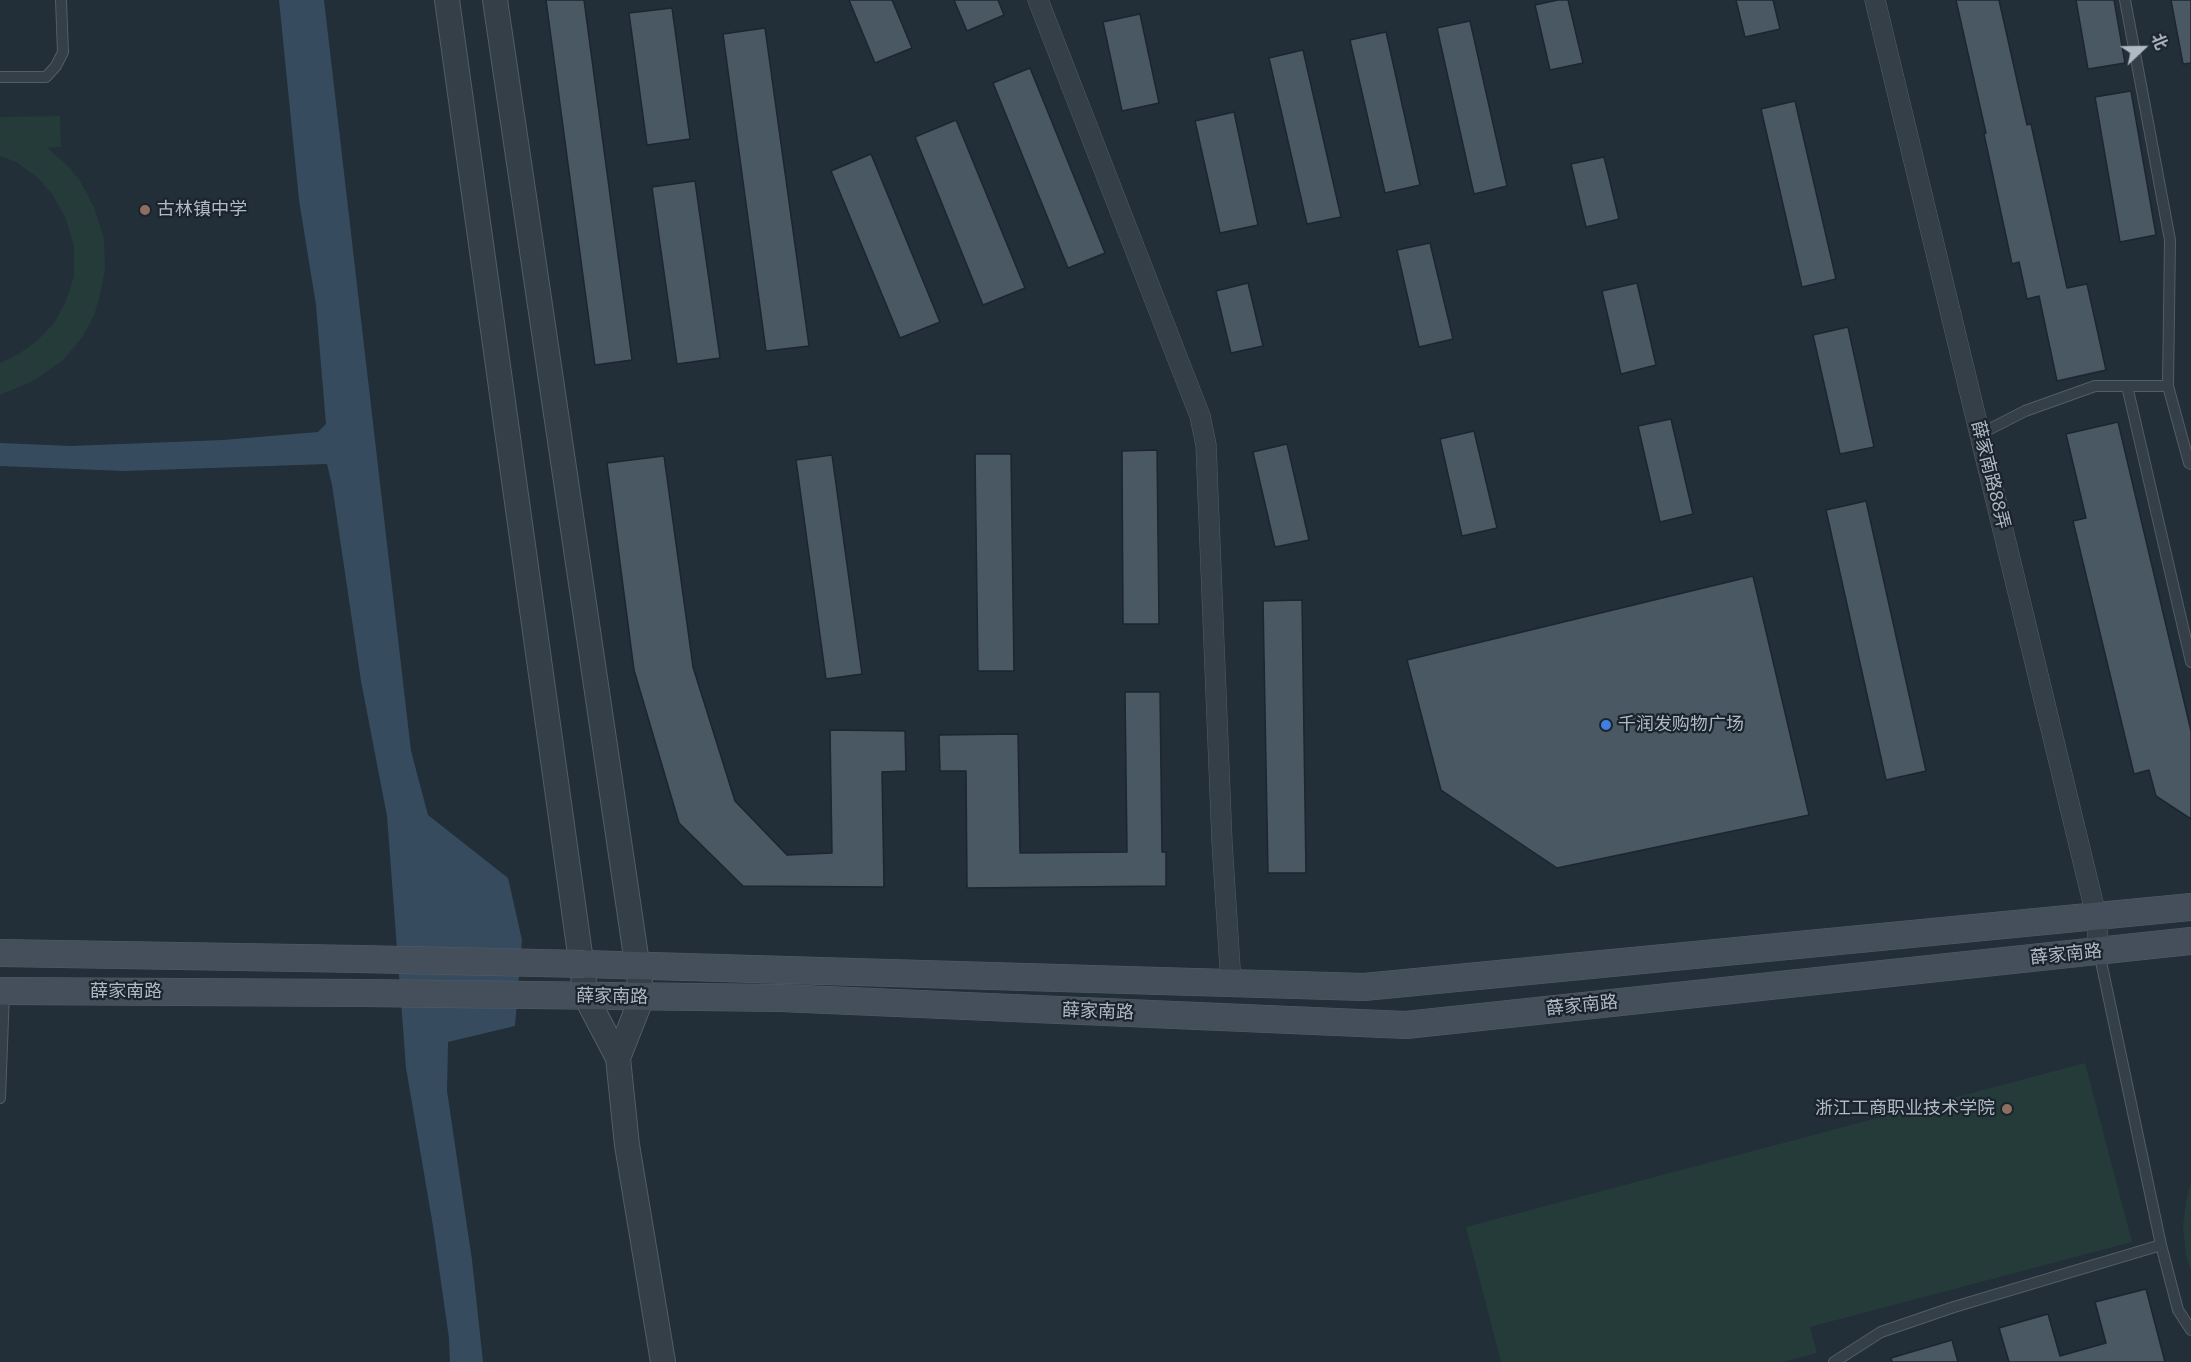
<!DOCTYPE html>
<html>
<head>
<meta charset="utf-8">
<style>
  body { margin:0 }
  #map { position:relative; width:2191px; height:1362px; overflow:hidden; background:#222e38; font-family:"Open Sans","Noto Sans SC",sans-serif }
  canvas { display:block }
  .north { position:absolute; left:2113px; top:18px; width:60px; height:60px; -webkit-text-stroke:4px #1b242d; paint-order:stroke; rotate:68deg; font-size:16px; font-weight:700; line-height:24px; text-align:center; color:#b0bac5 }
  .north::after { content:''; display:block; margin:auto; width:21px; height:27px; background:#b0bac5; clip-path:polygon(50% 0,100% 100%,50% 72%,0 100%) }
</style>
</head>
<body>
<div id="map">
<canvas width="2191" height="1362"></canvas>
<div class="north">北</div>
</div>
<script>
const g = document.querySelector('canvas').getContext('2d');
g.lineJoin = 'round';
function fillPath(path, color) { g.fillStyle = color; g.fill(path, 'evenodd'); }
const poly = rows => new Path2D(rows.map(r => 'M' + r).join(''));
function stroke(path, color, width, dash) { g.strokeStyle = color; g.lineWidth = width; g.lineCap = dash ? 'butt' : 'round'; g.setLineDash(dash || []); g.stroke(path); }
function drawText(font, color, halo, rows, align = 'center') {
  g.font = font + ' "Open Sans","Noto Sans SC",sans-serif'; g.lineWidth = 4.5; g.setLineDash([]); g.textBaseline = 'middle'; g.strokeStyle = halo; g.fillStyle = color; for (const [text, x, y, turn = 0] of rows) {
    g.save(); g.translate(x, y); g.rotate((+turn || 0) * Math.PI / 180); g.textAlign = isNaN(turn) ? turn : align; if (halo) g.strokeText(text, 0, 0); g.fillText(text, 0, 0); g.restore();
  }
}
const green = poly([
  [60,116,61,147,48,148,70,168,80,181,94,207,104,238,105,269,100,295,94,316,81,339,62,361,35,380,0,395,0,363,17,355,37,341,54,323,66,301,74,276,74,247,66,219,52,194,37,177,16,162,0,156,0,117],
  [2085,1063,2132,1242,1810,1327,1817,1353,1783,1362,1501,1362,1466,1227],
  [2191,1180,2191,1271,2186,1256,2183,1225,2187,1197]
]);
const water = poly([
  [279,0,324,0,411,751,428,815,508,878,522,940,515,1026,448,1042,447,1091,472,1260,483,1362,450,1362,449,1338,433,1226,406,1068,387,816,361,681,332,485,327,464,124,471,0,466,0,443,71,446,223,440,318,432,326,424,316,305,299,200]
]);
const building = poly([
  [546,0,584,0,632,360,595,365,546,0],
  [849,0,892,0,912,48,875,63,849,0],
  [954,0,998,0,1004,15,967,31,954,0],
  [1558,0,1568,0,1583,63,1550,70,1535,5,1558,0],
  [1736,0,1773,0,1780,29,1745,37,1736,0],
  [1956,0,1999,0,2027,125,2031,124,2067,288,2087,284,2106,370,2057,381,2039,296,2027,299,2019,262,2012,264,1984,134,1986,133,1956,0],
  [2076,0,2114,0,2125,63,2088,69,2076,0],
  [2171,0,2191,0,2191,63,2183,64,2171,0],
  [672,8,690,139,647,145,629,13,672,8],
  [1140,14,1159,103,1122,111,1103,22,1140,14],
  [1470,21,1507,186,1474,194,1437,28,1470,21],
  [765,28,809,346,766,351,723,34,765,28],
  [1386,32,1420,185,1385,193,1350,40,1386,32],
  [1303,50,1341,217,1307,224,1269,58,1303,50],
  [1030,68,1105,253,1068,268,993,83,1030,68],
  [2131,91,2156,235,2120,242,2095,97,2131,91],
  [1795,101,1836,279,1802,287,1761,109,1795,101],
  [1234,112,1258,225,1220,233,1195,121,1234,112],
  [956,120,1025,288,983,305,915,137,956,120],
  [871,154,940,322,900,338,831,171,871,154],
  [1604,157,1619,219,1586,227,1571,164,1604,157],
  [695,181,720,358,677,364,652,187,695,181],
  [1430,243,1453,339,1419,347,1397,250,1430,243],
  [1248,283,1263,346,1231,353,1216,291,1248,283],
  [1637,283,1656,365,1621,374,1602,291,1637,283],
  [1848,327,1874,447,1840,454,1813,335,1848,327],
  [1671,419,1693,514,1660,522,1638,426,1671,419],
  [2118,422,2191,731,2191,819,2156,796,2149,770,2134,774,2073,521,2086,518,2066,434,2118,422],
  [1474,431,1497,528,1462,536,1440,439,1474,431],
  [1287,444,1309,540,1275,547,1253,452,1287,444],
  [1157,450,1159,624,1123,624,1122,451,1157,450],
  [975,454,1011,454,1014,671,978,671,975,454],
  [832,455,862,674,826,679,796,460,832,455],
  [664,456,693,667,735,801,787,855,832,853,830,730,905,731,906,771,882,772,884,887,743,886,679,823,634,670,607,463,664,456],
  [1866,501,1926,771,1886,780,1826,510,1866,501],
  [1753,576,1809,815,1557,868,1441,790,1407,660,1753,576],
  [1302,600,1306,873,1268,873,1263,601,1302,600],
  [1125,692,1160,692,1162,852,1166,852,1166,886,967,888,966,771,940,771,939,735,1018,734,1020,853,1127,852,1125,692],
  [2146,1289,2165,1362,2009,1362,1999,1328,2048,1314,2060,1356,2106,1343,2095,1302,2146,1289],
  [1952,1340,1958,1362,1892,1362,1891,1358,1952,1340]
]);
const service = poly([
  [2125,0,2170,240,2168,386,2189,463,2191,464],
  [0,77,46,77,56,66,63,52,61,0],
  [2127,386,2191,662],
  [1980,434,2025,411,2095,386,2168,386],
  [0,1098,4,992],
  [2161,1245,2178,1310,2191,1330],
  [1834,1362,1881,1332,1954,1307,2161,1245,2099,952]
]);
const minor = poly([
  [1038,0,1200,416,1206,445,1222,842,1231,983],
  [1875,0,2096,915,2099,952]
]);
const tertiary = poly([
  [447,0,586,997,618,1058,627,1145,663,1362],
  [495,0,642,997,618,1058]
]);
const secondary = poly([
  [0,953,359,959],
  [584,964,1364,987,2191,907],
  [0,991,363,993,781,998,1406,1025,2191,941]
]);
const secondaryBridge = poly([
  [359,959,584,964]
]);
const markers = [
  [145,210,6,"#8d6e63"],
  [1606,725,6,"#3f7fe0"],
  [2007,1109,6,"#8d6e63"]
];
const poiNames = [
  ["古林镇中学",157,210],
  ["千润发购物广场",1618,725],
  ["浙江工商职业技术学院",1995,1109,"right"]
];
const streetNames = [
  ["薛家南路88弄",1990,475,76],
  ["薛家南路",2066,955,-6],
  ["薛家南路",126,992],
  ["薛家南路",612,997,1],
  ["薛家南路",1582,1006,-6],
  ["薛家南路",1098,1012,2]
];
fillPath(green, '#253b3a');
fillPath(water, '#364c5e');
fillPath(building, '#4a5864');
stroke(building, '#1d262f', 1.5);
stroke(service, '#535d66', 12);
stroke(minor, '#535d66', 21);
stroke(tertiary, '#535d66', 26);
stroke(secondary, '#535d66', 28);
stroke(service, '#353f48', 10);
stroke(minor, '#353f48', 20);
stroke(tertiary, '#353f48', 24);
stroke(secondary, '#444f5b', 27);
stroke(secondaryBridge, '#535d66', 28, []);
stroke(secondaryBridge, '#444f5b', 27);
for (const [x, y, r, color] of markers) { const dot = new Path2D(); dot.arc(x, y, r, 0, 2 * Math.PI); g.fillStyle = color; g.fill(dot); stroke(dot, '#1b242d', 2); }
drawText('18px', '#b0bac5', '#1b242d', poiNames, 'left');
drawText('18px', '#b0bac5', '#1b242d', streetNames);
</script>
</body>
</html>
